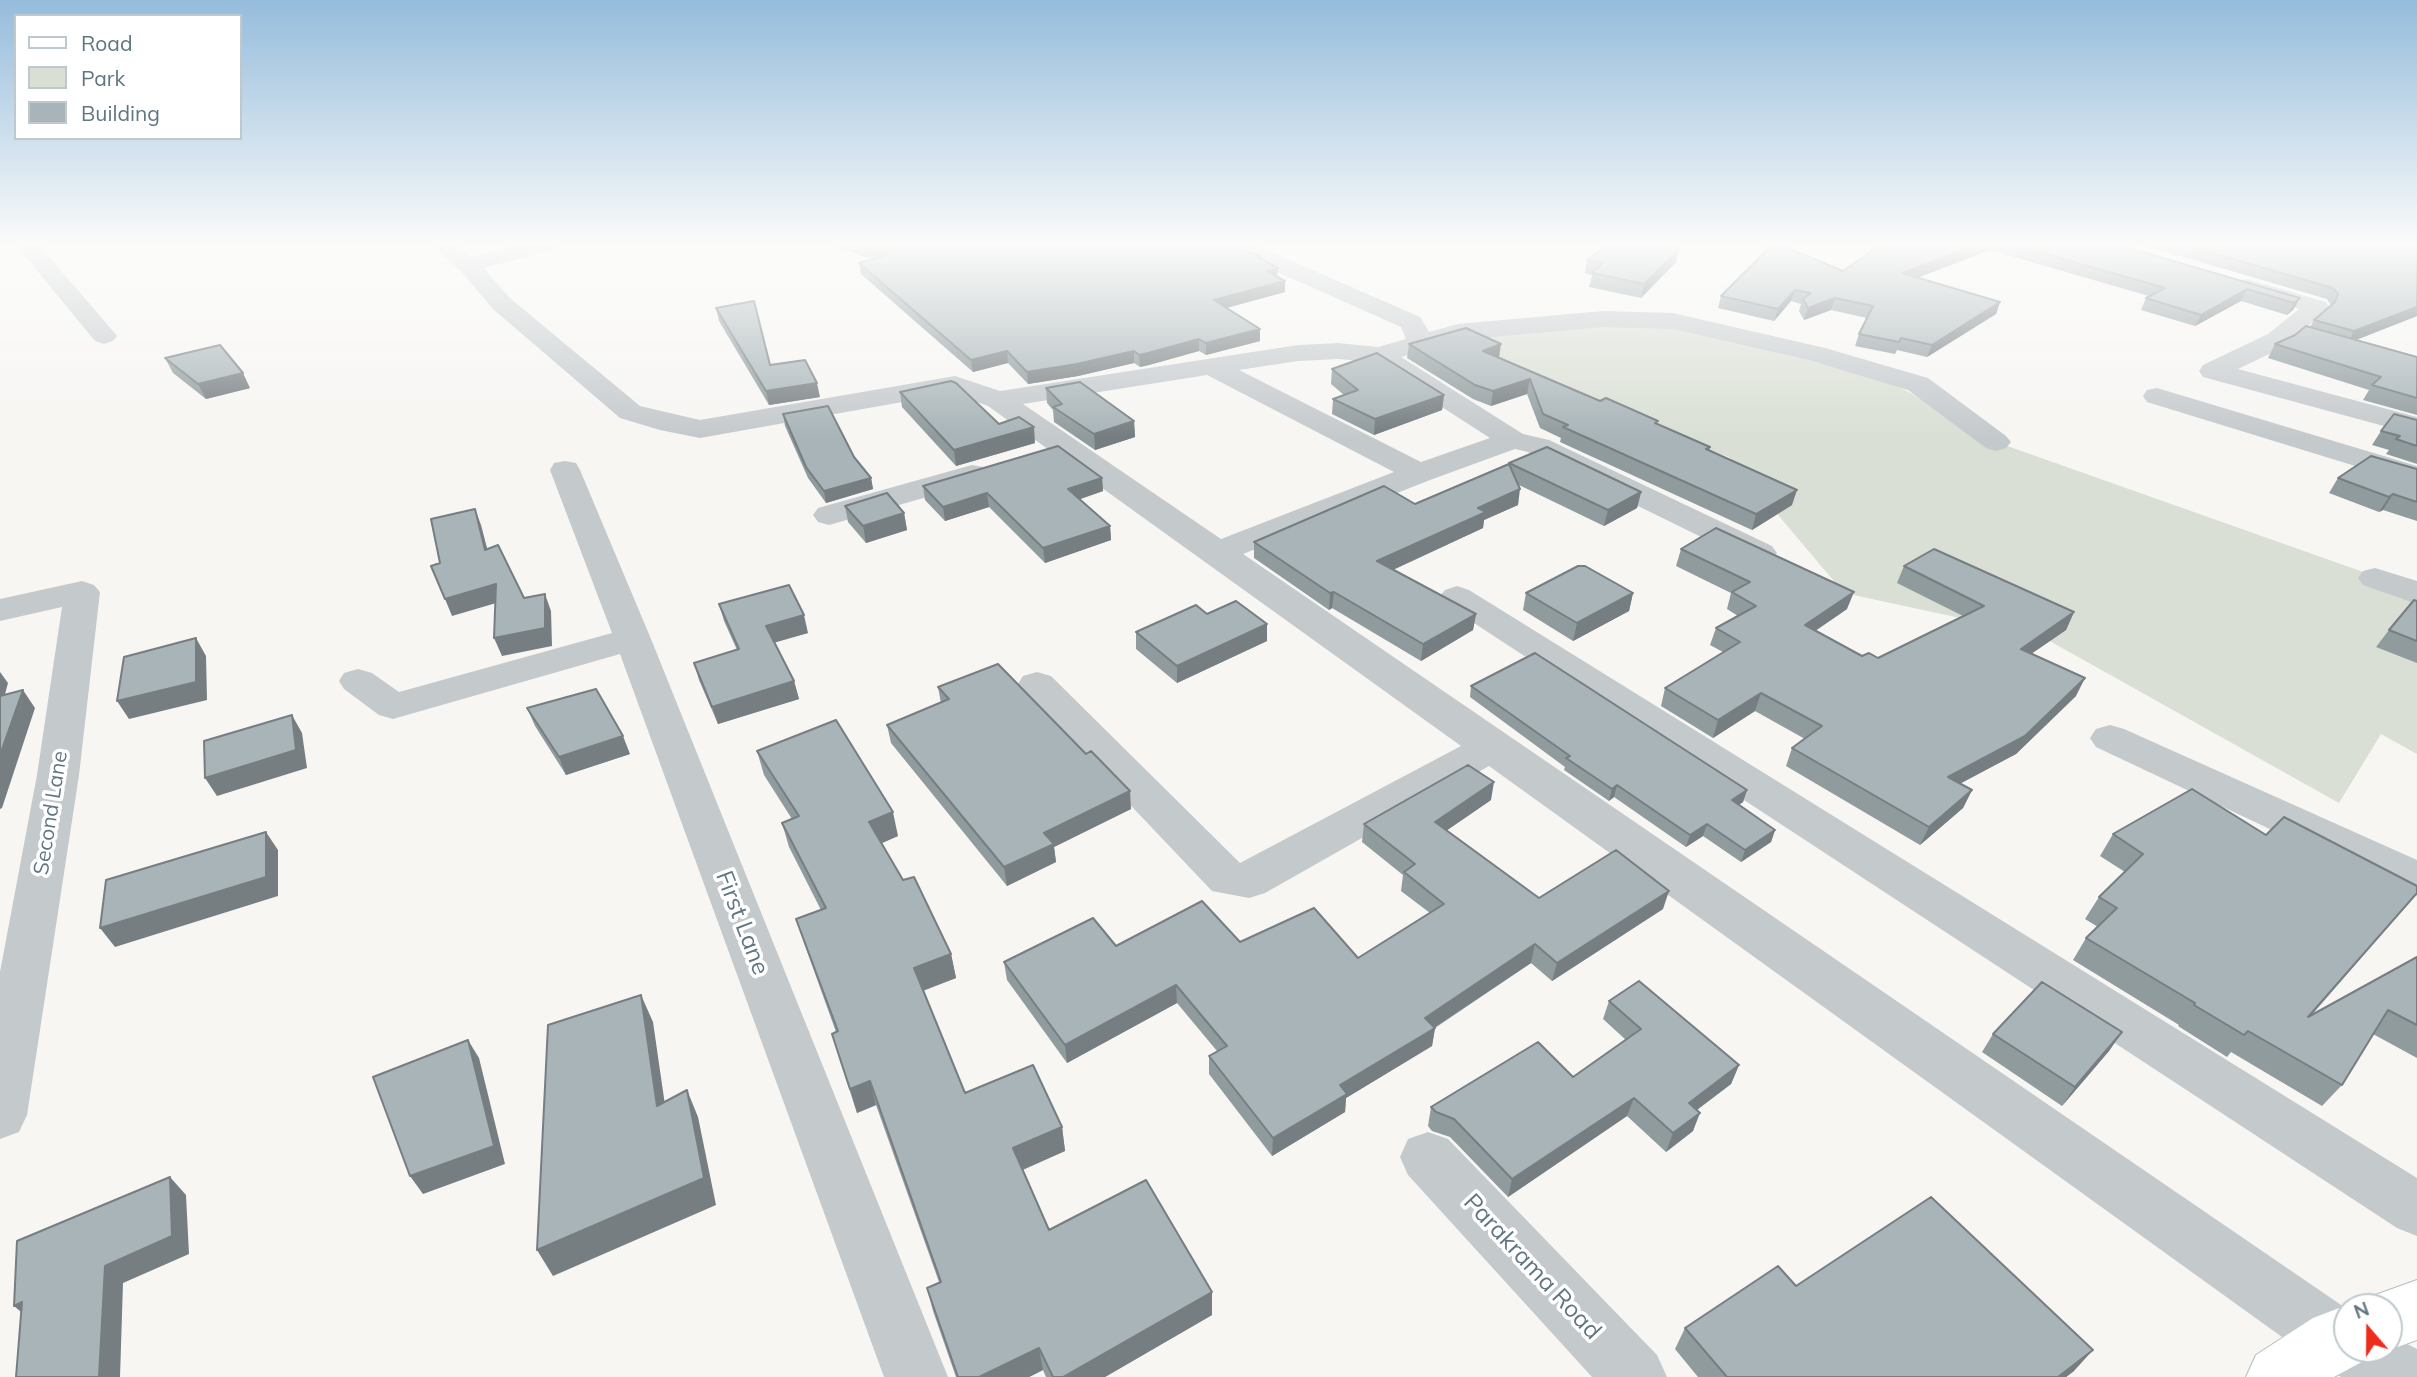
<!DOCTYPE html>
<html>
<head>
<meta charset="utf-8">
<style>
  body { margin:0 }
  #map { position:relative; width:2417px; height:1377px; overflow:hidden; background:#f7f6f3; font-family:Mulish,sans-serif }
  canvas { display:block }
  .legend { position:absolute; left:14px; top:14px; width:228px; height:126px; box-sizing:border-box; background:#fff; border:2px solid #bfc9cd; margin:0; padding:9px 12px; list-style:none; font-size:21px; color:#607781 }
  .legend li { display:flex; align-items:center; gap:14px; height:35px }
  .legend b { width:35px; border:2px solid #bfc9cd }
  .north { position:absolute; left:2333px; top:1293px; width:70px; height:70px; box-sizing:border-box; background:#fff; border:2px solid #bfc9cd; border-radius:50%; rotate:340deg; font-size:19px; font-weight:700; line-height:28px; text-align:center; color:#607781 }
  .north::after { content:''; display:block; margin:auto; width:24px; height:32px; background:#ee2c1c; clip-path:polygon(50% 0,100% 100%,50% 72%,0 100%) }
</style>
</head>
<body>
<div id="map">
<canvas width="2417" height="1377"></canvas>
<ul class="legend">
<li><b style="height:9px;background:#fff"></b>Road</li>
<li><b style="height:19px;background:#d9dfd4"></b>Park</li>
<li><b style="height:19px;background:#a8b4b8"></b>Building</li>
</ul>
<div class="north">N</div>
</div>
<script>
const g = document.querySelector('canvas').getContext('2d');
g.lineJoin = 'round';
function fillPath(path, color) { g.fillStyle = color; g.fill(path, 'evenodd'); }
const poly = rows => new Path2D(rows.map(r => 'M' + r).join(''));
function stroke(path, color, width, dash) { g.strokeStyle = color; g.lineWidth = width; g.lineCap = dash ? 'butt' : 'round'; g.setLineDash(dash || []); g.stroke(path); }
function drawText(font, color, halo, rows, align = 'center') {
  g.font = font + ' Mulish,sans-serif'; g.lineWidth = 7; g.setLineDash([]); g.textBaseline = 'middle'; g.strokeStyle = halo; g.fillStyle = color; for (const [text, x, y, turn = 0] of rows) {
    g.save(); g.translate(x, y); g.rotate((+turn || 0) * Math.PI / 180); g.textAlign = isNaN(turn) ? turn : align; if (halo) g.strokeText(text, 0, 0); g.fillText(text, 0, 0); g.restore();
  }
}
const green = poly([
  [1673,321,1870,370,1996,442,2417,591,2417,754,2381,734,2339,803,2039,635,1844,593,1729,457,1563,400,1458,332]
]);
const street = poly([
  [15,244,38,244,113,331,117,336,113,341,104,344,95,341,15,244],
  [430,244,455,244,472,257,523,244,559,244,556,249,483,268,511,299,640,406,700,420,955,376,1000,391,1298,345,1338,343,1378,347,1406,339,1401,327,1246,258,1217,249,1214,244,1248,244,1262,248,1420,317,1429,332,1458,324,1603,311,1673,313,1825,348,1928,378,2006,436,2011,442,2006,448,1996,451,1986,448,1908,390,1809,360,1673,329,1603,327,1460,340,1401,357,1523,434,1549,440,1772,546,1777,553,1772,560,1760,563,1748,560,1528,452,1515,449,1430,480,1243,554,2347,1309,2347,1349,2389,1349,2389,1335,2417,1349,2417,1377,2341,1377,2325,1368,1489,766,1265,893,1249,898,1212,891,1023,692,1018,684,1023,676,1037,672,1051,676,1240,863,1461,746,988,406,953,393,700,438,660,430,620,418,493,309,460,270,430,244],
  [1338,359,1372,362,1490,438,1421,462,1239,370,1298,361,1338,359],
  [1207,375,1394,472,1221,539,1023,404,1207,375],
  [2247,279,2326,302,2329,307,2286,346,2238,369,2417,417,2417,435,2203,377,2199,371,2203,365,2268,334,2299,309,2238,291,2235,286,2238,281,2247,279],
  [2157,388,2417,466,2417,485,2147,402,2143,396,2147,390,2157,388],
  [565,461,576,463,580,470,651,639,948,1377,884,1377,620,654,393,719,379,715,344,689,339,681,344,673,358,669,372,673,399,692,612,633,550,470,554,463,565,461],
  [972,465,983,467,987,474,983,481,829,525,818,522,813,515,818,508,972,465],
  [2375,568,2417,581,2417,604,2363,585,2358,578,2363,571,2375,568],
  [82,581,94,585,100,592,79,775,27,1115,19,1132,0,1139,0,972,37,775,62,607,0,621,0,599,82,581],
  [1457,586,1469,590,2417,1178,2417,1236,2397,1228,1445,604,1439,597,1445,590,1457,586],
  [2110,725,2124,729,2417,860,2417,896,2401,891,2096,747,2090,738,2096,729,2110,725],
  [1428,1132,1448,1139,1657,1355,1667,1377,1592,1377,1408,1175,1400,1157,1408,1139,1428,1132]
]);
const secondary = poly([
  [2417,1280,2417,1340,2389,1350,2385,1349,2389,1349,2389,1307,2364,1307,2367,1298,2417,1280],
  [2347,1305,2351,1307,2347,1307,2347,1349,2372,1349,2369,1358,2334,1377,2246,1377,2256,1355,2313,1318,2347,1305]
]);
const wall = poly([
  [828,244,1225,244,1260,256,1260,258,1277,276,1285,292,1227,308,1260,329,1260,341,1206,355,1199,351,1149,365,1140,367,1134,363,1078,376,1028,384,1008,363,973,372,861,274,859,263,871,259],
  [1882,244,2115,244,2300,298,2293,310,2287,315,2241,301,2195,326,2141,310,2146,298,2149,296,1990,250,1917,278,2000,302,1996,314,1927,357,1897,350,1895,354,1855,346,1859,334,1867,318,1831,310,1804,320,1799,311,1801,304,1791,301,1774,321,1718,308,1721,296,1843,271],
  [2139,244,2417,244,2417,316,2356,340,2417,357,2417,415,2363,400,2369,390,2268,358,2275,344,2310,327,2314,320,2331,305,2327,299],
  [1587,260,1676,262,1641,298,1589,287,1592,275,1585,273],
  [716,308,770,365,820,397,769,405,719,321],
  [1409,344,1499,357,1600,401,1657,424,1710,447,1709,450,1792,505,1752,530,1560,442,1561,438,1540,428,1527,394,1491,406,1473,399,1407,358],
  [165,358,250,388,206,399,173,373],
  [1332,369,1444,395,1442,410,1374,435,1332,414,1333,399,1344,395,1331,384],
  [1046,388,1134,421,1135,437,1095,450,1054,422,1053,410,1047,403],
  [900,392,999,424,1035,443,956,466,902,407],
  [783,414,854,457,871,478,873,489,826,503,808,478,785,426],
  [2417,420,2417,464,2386,454,2389,450,2372,445,2381,431],
  [1509,463,1641,492,1637,508,1604,526,1519,485,1518,505,1484,520,1483,528,1393,570,1476,614,1473,630,1421,661,1332,608,1329,610,1254,558,1254,542,1415,504],
  [2417,469,2417,521,2383,510,2379,512,2329,493,2338,478],
  [1102,478,1103,491,1080,499,1110,526,1111,540,1045,563,989,507,945,521,925,500,923,486],
  [845,506,904,513,907,530,866,543,848,522],
  [1681,549,1847,609,1815,631,1862,656,1878,658,1963,616,1897,583,1904,566,2074,612,2066,630,2031,654,2076,696,2016,754,1960,783,1972,790,1963,808,1920,845,1786,766,1792,748,1805,739,1755,711,1713,738,1661,706,1665,688,1723,652,1710,645,1716,628,1738,616,1727,609,1731,593,1676,566],
  [1526,593,1633,593,1629,611,1573,641,1523,610],
  [2417,601,2417,663,2376,647,2389,630],
  [719,604,808,633,774,642,794,681,799,699,718,724,699,680,694,663,737,650,724,621],
  [1207,614,1267,641,1177,683,1136,649,1136,632],
  [1471,686,1747,790,1743,802,1739,805,1775,830,1771,842,1741,862,1703,836,1686,847,1614,797,1609,801,1564,770,1565,767,1470,697],
  [938,687,1131,809,1054,847,1056,862,1007,886,891,743,887,725,941,703],
  [527,708,630,754,566,775,535,726],
  [757,751,898,836,882,843,903,880,951,954,956,978,923,991,965,1093,1062,1127,1065,1151,1023,1170,1049,1230,1212,1315,1105,1377,1046,1377,1043,1370,1029,1377,956,1377,933,1311,927,1288,939,1282,876,1105,857,1113,839,1058,832,1034,836,1032,804,943,796,919,821,910,789,847,782,823,792,819,764,775],
  [1491,800,1447,830,1539,898,1663,909,1552,981,1531,963,1435,1028,1432,1046,1346,1098,1345,1112,1272,1156,1209,1074,1209,1056,1217,1051,1177,1003,1067,1063,1007,980,1004,962,1116,946,1240,942,1358,958,1430,913,1401,891,1403,875,1362,842,1364,824],
  [2113,834,2266,835,2403,909,2310,1017,2417,957,2417,1058,2373,1034,2342,1085,2322,1106,2231,1052,2227,1057,2178,1026,2179,1025,2073,960,2086,938,2098,927,2085,919,2099,897,2125,872,2100,856],
  [1609,1001,1739,1065,1731,1084,1697,1110,1693,1131,1666,1152,1627,1116,1508,1197,1450,1137,1432,1131,1428,1126,1431,1107,1573,1077,1626,1040,1603,1019],
  [2122,1032,2109,1051,2062,1106,1982,1052,1993,1034],
  [1796,1286,2074,1371,2066,1377,1698,1377,1675,1349,1685,1328]
]);
const shadedWall = poly([
  [1981,244,1992,244,1990,250,1898,285,1902,273],
  [1679,249,1676,262,1641,298,1644,284],
  [1278,268,1277,279,1267,271],
  [1285,281,1285,292,1214,311,1214,300],
  [2247,289,2241,301,2195,326,2201,315],
  [1795,290,1791,301,1774,321,1778,309],
  [1835,298,1831,310,1804,320,1808,308],
  [2300,298,2293,310,2287,315,2294,303],
  [2000,302,1996,314,1927,357,1932,345],
  [2417,307,2417,316,2348,343,2354,331],
  [1260,329,1260,341,1206,355,1206,343],
  [1199,339,1199,351,1149,365,1140,367,1139,355],
  [1501,344,1499,358,1483,351],
  [1007,351,1008,363,973,372,971,360],
  [1134,351,1134,363,1078,376,1028,384,1027,372],
  [243,373,250,388,206,399,198,384],
  [1530,379,1527,394,1491,406,1493,391],
  [817,383,820,397,769,405,766,391],
  [1444,395,1442,410,1374,435,1375,419],
  [1134,421,1135,437,1095,450,1094,434],
  [1034,427,1035,443,956,466,954,450],
  [871,478,873,489,826,503,824,491],
  [1102,478,1103,491,1069,503,1068,489],
  [1520,489,1518,505,1484,520,1483,528,1375,578,1377,561,1478,508],
  [1797,490,1792,505,1752,530,1756,514],
  [1641,492,1637,508,1604,526,1608,510],
  [987,493,989,507,945,521,943,507],
  [2393,494,2383,510,2379,512,2389,497],
  [475,509,481,525,492,567,485,550],
  [904,513,907,530,866,543,863,526],
  [1110,526,1111,540,1045,563,1043,548],
  [496,584,503,601,452,616,445,599],
  [1334,592,1332,608,1329,610,1330,593],
  [1854,592,1847,609,1799,642,1805,625],
  [1633,593,1629,611,1573,641,1577,623],
  [545,594,551,611,552,646,502,656,494,638],
  [2074,612,2066,630,2012,667,2021,649],
  [1476,614,1473,630,1421,661,1423,644],
  [804,615,808,633,770,644,766,626],
  [1267,624,1267,641,1177,683,1177,666],
  [196,638,206,656,207,700,129,719,117,701],
  [0,672,8,683,0,713],
  [2085,678,2076,696,2016,754,1939,795,1948,777],
  [794,681,799,699,718,724,712,707],
  [23,690,35,708,2,808,0,809,0,755],
  [1761,693,1755,711,1713,738,1718,720],
  [292,715,302,733,307,768,217,796,205,778],
  [623,736,630,754,566,775,559,757],
  [1494,782,1491,800,1433,840,1435,822],
  [1617,785,1614,797,1609,801,1612,789],
  [1747,790,1743,802,1728,812,1732,800],
  [1972,790,1963,808,1920,845,1929,827],
  [1130,791,1131,809,1054,847,1056,862,1007,886,1004,867,1044,833],
  [893,812,898,836,875,846,869,822],
  [1707,824,1703,836,1686,847,1690,835],
  [1775,830,1771,842,1741,862,1745,850],
  [266,832,278,850,278,896,115,947,100,928],
  [1669,891,1663,909,1552,981,1557,963],
  [1535,944,1531,963,1426,1033,1435,1028,1432,1046,1346,1098,1345,1112,1272,1156,1273,1138,1425,1018],
  [951,954,956,978,919,992,914,968],
  [1176,985,1177,1003,1067,1063,1065,1045],
  [641,995,653,1022,669,1133,657,1106],
  [2122,1032,2109,1051,2062,1106,2075,1087],
  [468,1040,479,1058,505,1164,423,1194,410,1176],
  [1739,1065,1731,1084,1682,1121,1689,1103],
  [870,1081,876,1105,857,1113,850,1089],
  [687,1090,698,1117,716,1205,553,1276,537,1250],
  [1634,1098,1627,1116,1508,1197,1512,1179],
  [1700,1113,1693,1131,1666,1152,1673,1133],
  [1062,1127,1065,1151,1017,1172,1013,1148],
  [170,1177,186,1195,189,1254,123,1283,120,1377,99,1377,105,1266],
  [1212,1292,1212,1315,1105,1377,1063,1377],
  [22,1302,34,1323,14,1306],
  [1039,1348,1043,1370,1029,1377,979,1377],
  [2093,1350,2074,1371,2066,1377,2058,1377]
]);
const building = poly([
  [856,244,1225,244,1260,256,1258,257,1278,268,1267,271,1285,281,1214,300,1260,329,1206,343,1199,339,1148,353,1139,355,1134,351,1077,364,1027,372,1007,351,971,360,859,263,887,255,856,244],
  [1609,244,1657,244,1679,249,1644,284,1592,273,1603,263,1587,260,1609,244],
  [1773,244,1778,244,1843,271,1882,244,1981,244,1902,273,2000,302,1932,345,1901,338,1899,342,1859,334,1873,306,1835,298,1808,308,1803,299,1811,293,1795,290,1778,309,1721,296,1773,244],
  [2010,244,2115,244,2300,298,2294,303,2247,289,2201,315,2146,298,2165,288,2010,244],
  [2181,244,2417,244,2417,307,2354,331,2314,320,2335,302,2338,294,2333,288,2181,244],
  [754,301,770,365,805,360,817,383,766,391,716,308,754,301],
  [2306,326,2417,357,2417,398,2372,385,2381,377,2275,344,2295,335,2306,326],
  [1466,328,1501,344,1483,351,1600,401,1606,398,1658,421,1655,423,1710,447,1706,449,1797,490,1756,514,1563,427,1568,425,1543,414,1530,379,1493,391,1475,385,1409,344,1466,328],
  [220,345,243,373,198,384,165,358,220,345],
  [1377,353,1444,395,1375,419,1333,399,1358,390,1332,369,1377,353],
  [951,381,956,383,999,424,1019,417,1034,427,954,450,900,392,951,381],
  [1080,382,1134,421,1094,434,1053,407,1062,404,1046,388,1080,382],
  [828,406,854,457,871,478,824,491,806,467,783,414,828,406],
  [2394,414,2417,420,2417,446,2396,439,2400,436,2381,431,2394,414],
  [1058,446,1102,478,1068,489,1110,526,1043,548,987,493,943,507,923,486,1058,446],
  [1547,447,1641,492,1608,510,1509,463,1547,447],
  [2371,456,2417,469,2417,502,2393,494,2389,497,2338,478,2371,456],
  [1509,464,1520,489,1478,508,1486,512,1377,561,1476,614,1423,644,1334,592,1330,593,1254,542,1384,486,1415,504,1509,464],
  [887,493,904,513,863,526,845,506,887,493],
  [475,509,485,550,498,545,524,598,545,594,545,628,494,638,496,584,445,599,431,566,440,563,431,519,475,509],
  [1716,528,1854,592,1805,625,1862,656,1869,653,1878,658,1984,606,1904,566,1934,549,2074,612,2021,649,2085,678,2025,736,1948,777,1972,790,1929,827,1792,748,1822,726,1761,693,1718,720,1665,688,1740,642,1716,628,1756,606,1732,592,1750,582,1681,549,1716,528],
  [1578,566,1585,566,1633,593,1577,623,1526,593,1578,566],
  [789,585,804,615,766,626,794,681,712,707,694,663,739,649,719,604,789,585],
  [2414,600,2417,601,2417,641,2389,630,2414,600],
  [1236,601,1267,624,1177,666,1136,632,1196,605,1207,614,1236,601],
  [196,638,196,682,117,701,124,657,196,638],
  [1535,653,1747,790,1732,800,1775,830,1745,850,1707,824,1690,835,1617,785,1612,789,1566,758,1570,756,1471,686,1535,653],
  [998,664,1086,754,1091,751,1130,791,1044,833,1054,844,1004,867,887,725,949,699,938,687,998,664],
  [596,689,623,736,559,757,527,708,596,689],
  [23,690,0,755,0,696,23,690],
  [292,715,296,750,205,778,204,741,292,715],
  [836,720,893,812,869,822,903,880,914,877,951,954,914,968,965,1093,1033,1065,1062,1127,1013,1148,1049,1230,1146,1180,1212,1292,1063,1377,1053,1377,1039,1348,979,1377,958,1377,927,1288,941,1282,870,1081,850,1089,832,1034,838,1031,796,919,826,908,782,823,799,816,757,751,836,720],
  [1468,765,1494,782,1435,822,1539,898,1616,850,1669,891,1557,963,1535,944,1425,1018,1435,1028,1340,1085,1347,1094,1273,1138,1209,1056,1227,1046,1176,985,1065,1045,1004,962,1093,918,1116,946,1202,901,1240,942,1314,908,1358,958,1444,904,1404,872,1415,864,1364,824,1468,765],
  [2192,789,2266,835,2284,817,2417,886,2417,893,2308,1017,2417,957,2417,1025,2388,1010,2342,1085,2248,1031,2244,1035,2194,1005,2195,1003,2086,938,2117,908,2099,897,2143,854,2113,834,2192,789],
  [266,832,266,877,100,928,106,880,266,832],
  [1639,981,1739,1065,1689,1103,1700,1113,1673,1133,1634,1098,1512,1179,1454,1119,1436,1112,1431,1107,1538,1042,1573,1077,1641,1029,1609,1001,1639,981],
  [2042,982,2122,1032,2075,1087,1993,1034,2042,982],
  [641,995,657,1106,687,1090,704,1178,537,1250,548,1025,641,995],
  [468,1040,494,1146,410,1176,373,1077,468,1040],
  [170,1177,172,1236,105,1266,99,1377,16,1377,22,1302,14,1306,17,1241,170,1177],
  [1931,1197,2093,1350,2058,1377,1727,1377,1685,1328,1778,1266,1796,1286,1931,1197]
]);
const streetNames = [
  ["Second Lane",51,813,-81]
];
const nearStreetnames = [
  ["First Lane",742,923,69],
  ["Parakrama Road",1532,1267,47]
];
fillPath(green, '#d9dfd4');
stroke(secondary, '#b6bdc0', 2);
fillPath(street, '#c4c9cc');
fillPath(secondary, '#fff');
fillPath(wall, '#909b9e');
fillPath(shadedWall, '#767e81');
fillPath(building, '#a8b4b8');
stroke(building, '#767e81', 2);
const sky = g.createLinearGradient(0, 0, 0, 437);
sky.addColorStop(0, '#95bcdc');
sky.addColorStop(0.56, '#fbfbfa');
sky.addColorStop(1, '#fbfbfa00');
g.fillStyle = sky;
g.fillRect(0, 0, 2417, 437);
drawText('21px', '#607781', '#fff', streetNames);
drawText('24px', '#607781', '#fff', nearStreetnames);
</script>
</body>
</html>
